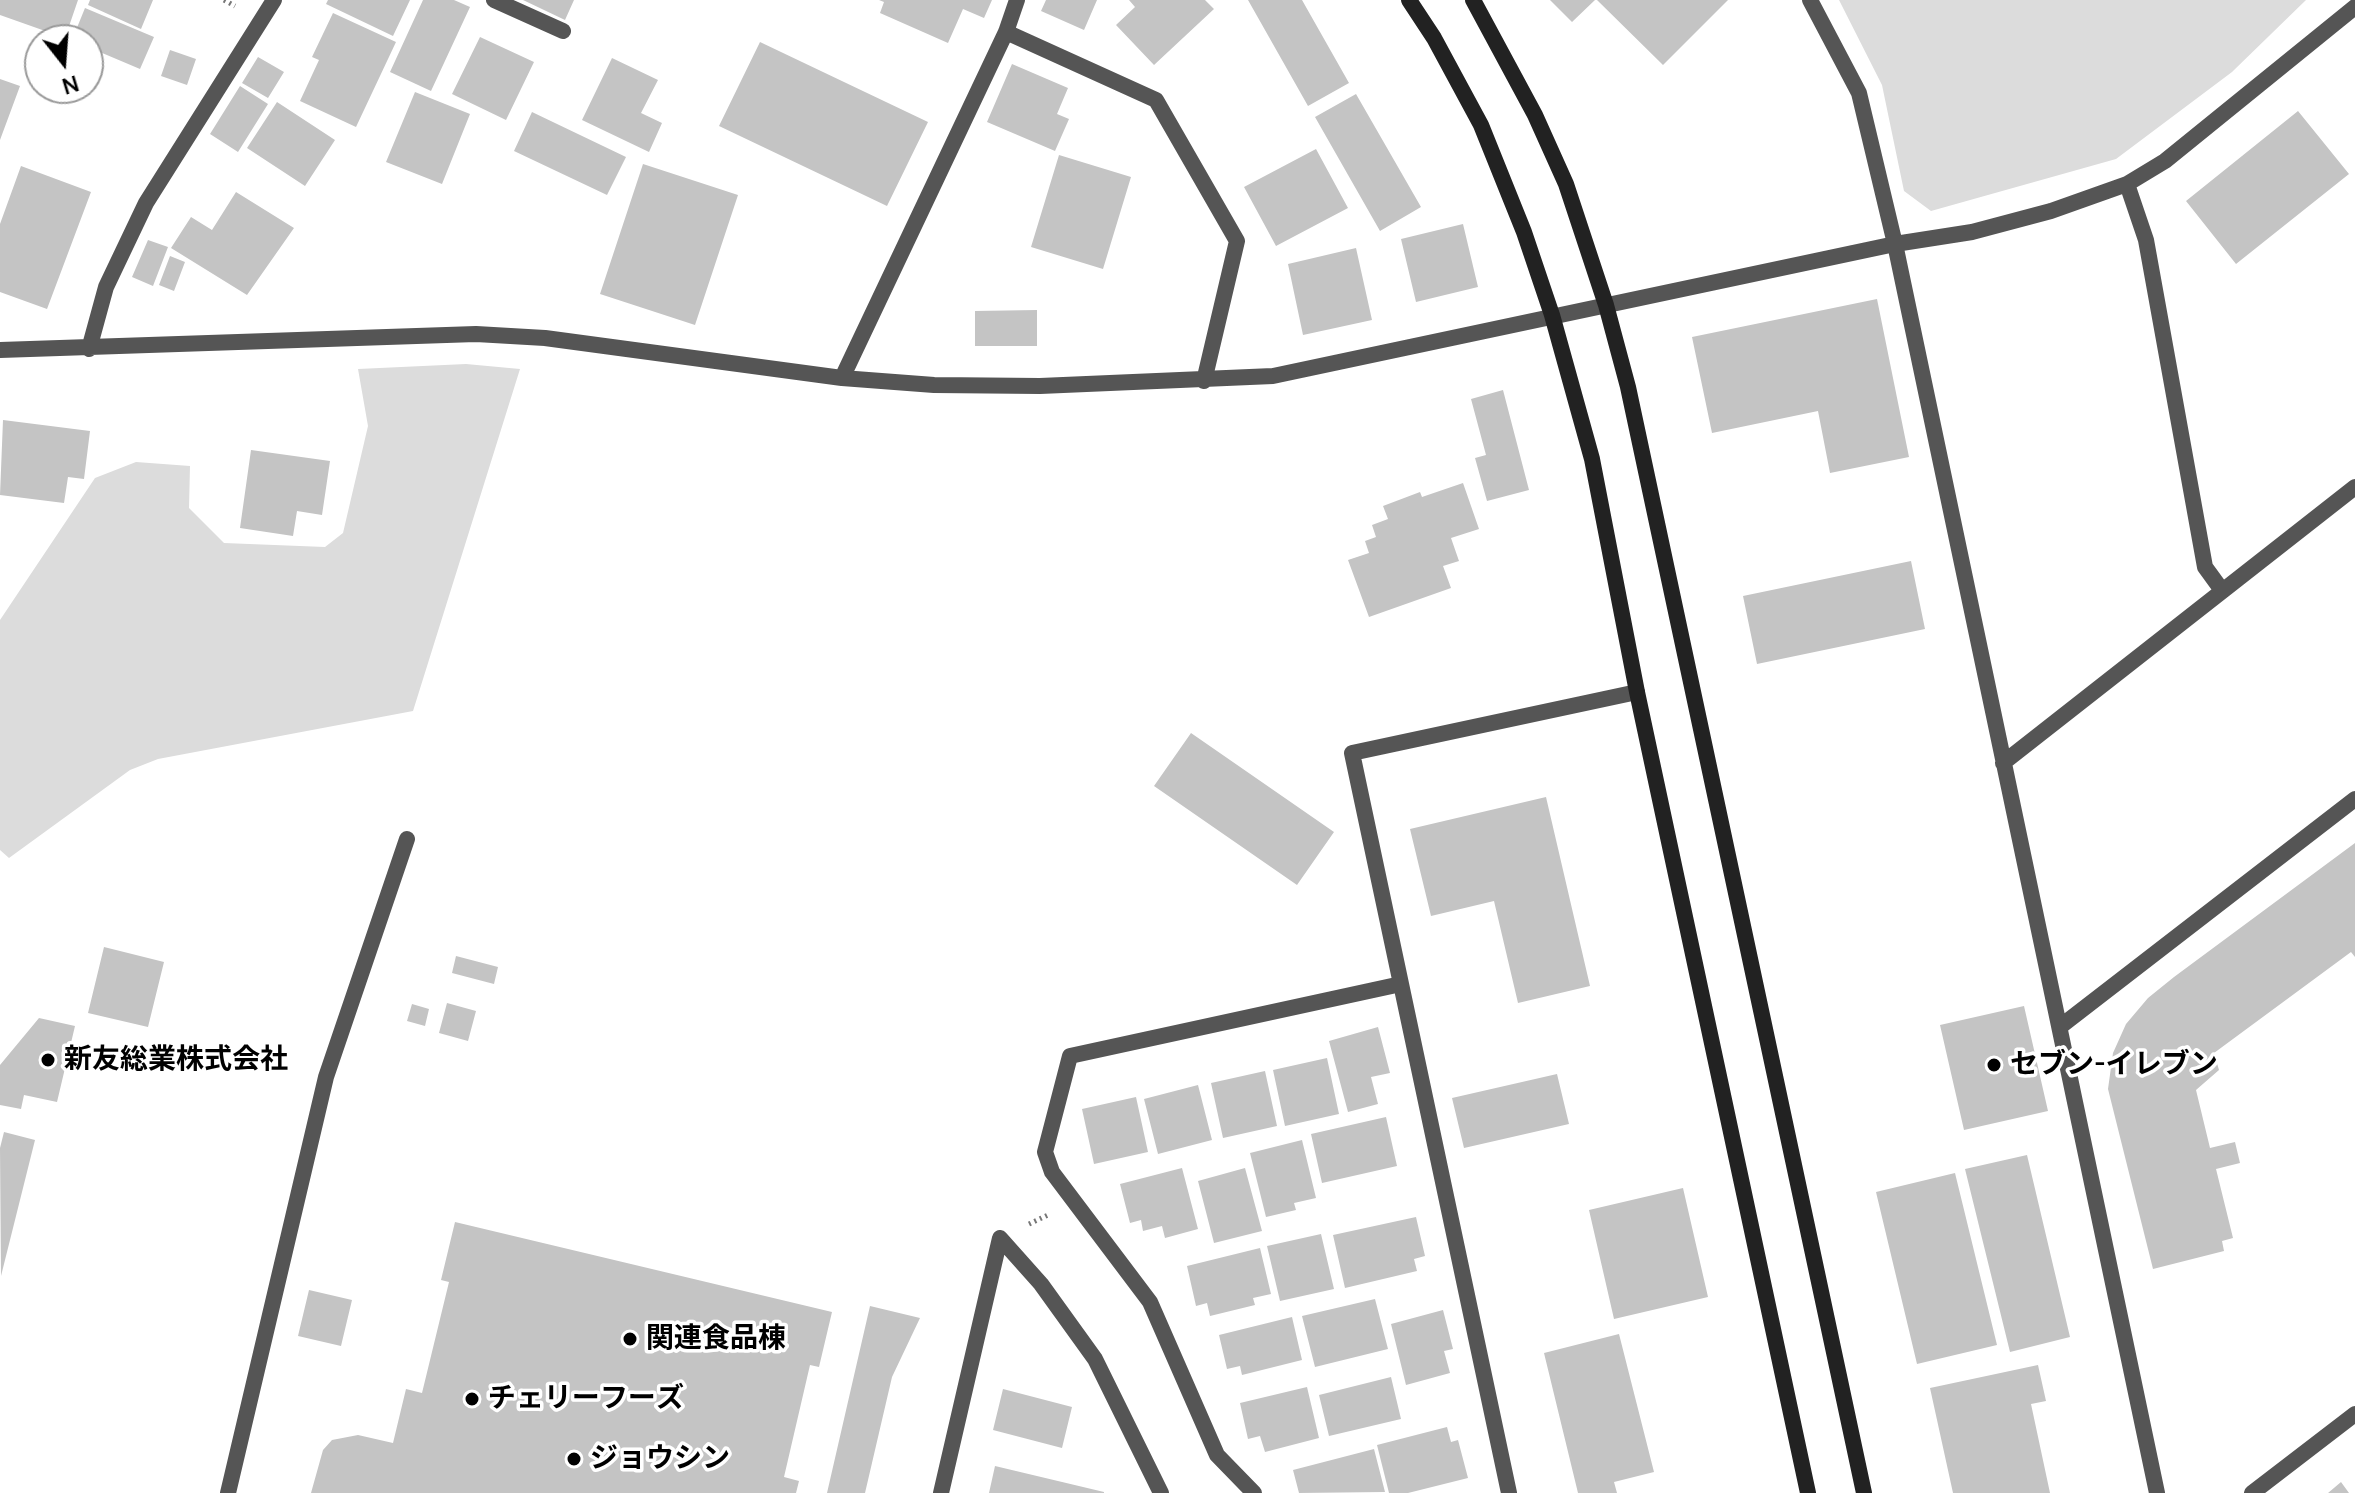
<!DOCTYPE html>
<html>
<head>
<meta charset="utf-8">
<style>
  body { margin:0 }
  #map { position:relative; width:2355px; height:1493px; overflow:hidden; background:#fff; font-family:Manrope,sans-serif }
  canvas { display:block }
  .north { position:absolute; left:24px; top:24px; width:80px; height:80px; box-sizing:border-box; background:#fff; border:2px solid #999; border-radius:50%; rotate:163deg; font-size:22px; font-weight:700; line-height:32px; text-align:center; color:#000 }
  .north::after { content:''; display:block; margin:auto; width:28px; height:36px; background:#000; clip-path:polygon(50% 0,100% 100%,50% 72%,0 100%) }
</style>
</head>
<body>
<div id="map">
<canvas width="2355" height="1493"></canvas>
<div class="north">N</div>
</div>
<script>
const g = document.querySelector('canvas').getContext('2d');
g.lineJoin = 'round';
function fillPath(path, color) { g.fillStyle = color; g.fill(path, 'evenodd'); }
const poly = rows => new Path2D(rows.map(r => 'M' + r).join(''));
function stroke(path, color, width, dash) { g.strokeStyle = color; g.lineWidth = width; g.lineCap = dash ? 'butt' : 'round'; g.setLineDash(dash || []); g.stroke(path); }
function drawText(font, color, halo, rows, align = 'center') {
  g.font = font + ' Manrope,"Noto Sans JP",sans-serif'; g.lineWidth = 7; g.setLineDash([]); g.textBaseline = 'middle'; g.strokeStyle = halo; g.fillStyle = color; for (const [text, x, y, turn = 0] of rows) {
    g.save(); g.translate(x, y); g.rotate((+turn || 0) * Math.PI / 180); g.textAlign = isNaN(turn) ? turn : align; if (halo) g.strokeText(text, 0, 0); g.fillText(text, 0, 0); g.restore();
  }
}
const green = poly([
  [1839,0,2306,0,2232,72,2116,159,1931,211,1904,191,1882,85],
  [466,364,520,369,413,711,158,759,130,770,9,858,0,850,0,620,95,478,136,462,190,466,189,508,224,543,325,547,343,533,368,426,358,369]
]);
const building = poly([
  [0,0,78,0,65,38,0,15],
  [90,0,153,0,141,29,88,5],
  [328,0,410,0,393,36,326,4],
  [423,0,454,0,470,7,431,91,390,72],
  [523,0,574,0,565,20],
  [879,0,992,0,984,18,963,9,948,43,880,13,884,2],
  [1046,0,1097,0,1084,30,1041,11],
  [1129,0,1205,0,1214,9,1154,65,1116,25,1135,7],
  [1248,0,1302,0,1349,83,1308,106],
  [1550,0,1595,0,1572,22],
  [1597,0,1728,0,1663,65],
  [85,8,154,37,140,69,88,47,88,40,72,40],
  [333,13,396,42,356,127,300,101,319,60,312,57],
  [480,37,534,62,506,120,452,94],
  [760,42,928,122,887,206,719,126],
  [170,50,196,59,187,85,161,76],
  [258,57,284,72,268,98,242,83],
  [612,58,658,80,641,113,662,123,649,152,582,120],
  [1012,64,1068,88,1057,114,1069,119,1055,151,987,122],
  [0,79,20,86,0,140],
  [240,86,268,104,238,152,210,134],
  [415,92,470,114,442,184,386,162],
  [1356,94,1421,207,1380,231,1315,117],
  [277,102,335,140,305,186,247,148],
  [2298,111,2349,174,2236,264,2186,201],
  [532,112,626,157,607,195,514,151],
  [1316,149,1348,208,1276,246,1244,187],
  [1059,155,1131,177,1103,269,1031,247],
  [643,164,738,195,695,325,600,294],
  [21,166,91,192,47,309,0,292,0,224],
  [236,192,294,228,247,295,171,248,191,217,212,230],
  [1463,224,1478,287,1416,302,1401,239],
  [148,240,168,247,153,286,132,277],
  [1356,248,1372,320,1303,335,1288,264],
  [170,256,185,262,174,291,159,285],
  [1877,299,1909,457,1830,473,1818,411,1712,433,1692,337],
  [1037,310,1037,346,975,346,975,311],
  [1503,390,1529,490,1487,501,1475,458,1486,455,1471,399],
  [3,420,90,431,84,479,68,477,64,503,0,495],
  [251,450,330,461,322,515,297,511,293,536,240,528],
  [1463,483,1479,529,1451,538,1459,561,1443,566,1451,588,1369,617,1348,560,1369,553,1365,541,1376,537,1372,525,1388,519,1383,506,1420,492,1422,497],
  [1911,561,1925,629,1757,664,1743,596],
  [1191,733,1334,832,1297,885,1154,786],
  [1546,797,1590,986,1518,1003,1494,901,1431,916,1410,829],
  [2355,843,2355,957,2351,952,2214,1053,2219,1070,2196,1090,2210,1148,2235,1142,2240,1163,2216,1169,2233,1238,2222,1241,2224,1251,2153,1269,2108,1089,2113,1053,2126,1024,2148,998,2174,977],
  [104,947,164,962,148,1027,88,1013],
  [456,956,498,967,494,984,452,973],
  [447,1003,476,1011,468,1041,439,1033],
  [412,1004,429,1009,425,1026,407,1021],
  [2024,1006,2048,1111,1964,1130,1940,1025],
  [39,1018,75,1026,57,1102,24,1095,21,1109,0,1105,0,1065],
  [1378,1027,1390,1073,1371,1077,1378,1104,1348,1112,1329,1041],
  [1327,1058,1339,1114,1285,1126,1273,1070],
  [1265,1071,1277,1126,1223,1138,1211,1083],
  [1557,1074,1569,1124,1464,1148,1452,1098],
  [1198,1085,1212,1140,1158,1154,1144,1099],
  [1136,1097,1148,1152,1094,1164,1082,1109],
  [1386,1117,1397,1166,1322,1183,1311,1134],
  [4,1132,35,1140,1,1276,0,1148],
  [1302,1140,1316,1198,1294,1203,1296,1210,1266,1217,1250,1153],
  [2027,1155,2070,1337,2010,1352,1965,1169],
  [1182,1168,1198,1229,1165,1238,1162,1226,1143,1231,1141,1220,1130,1223,1120,1184],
  [1245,1168,1262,1231,1214,1243,1198,1181],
  [1955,1173,1997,1345,1917,1364,1876,1192],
  [1683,1188,1708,1297,1614,1319,1589,1210],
  [1416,1217,1425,1256,1414,1259,1417,1271,1345,1288,1333,1235],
  [455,1222,832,1312,819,1367,810,1365,784,1477,799,1481,796,1493,311,1493,323,1450,332,1440,358,1435,393,1443,406,1389,422,1393,449,1282,441,1280],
  [1321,1234,1334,1289,1280,1301,1267,1246],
  [1260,1248,1271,1294,1253,1298,1255,1305,1210,1316,1207,1303,1196,1306,1187,1266],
  [309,1290,352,1300,341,1346,298,1336],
  [1375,1299,1388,1349,1315,1367,1302,1316],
  [870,1306,920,1318,892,1377,865,1493,827,1493],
  [1443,1310,1453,1349,1444,1351,1450,1373,1406,1385,1391,1324],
  [1292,1317,1302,1360,1242,1375,1240,1366,1227,1369,1219,1335],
  [1619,1334,1654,1472,1614,1482,1617,1493,1578,1493,1544,1353],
  [2038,1365,2046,1401,2031,1404,2050,1493,1953,1493,1930,1388],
  [1391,1377,1401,1419,1329,1436,1319,1395],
  [1307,1387,1319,1438,1265,1452,1260,1436,1248,1439,1240,1403],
  [1003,1389,1072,1407,1062,1448,993,1430],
  [1447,1427,1451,1442,1458,1440,1468,1478,1408,1493,1389,1493,1377,1445],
  [1374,1449,1385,1492,1299,1493,1293,1470],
  [995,1466,1104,1492,1104,1493,989,1493],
  [2341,1482,2349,1493,2328,1493]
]);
const path = poly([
  [224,0,235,6],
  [1029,1224,1048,1215]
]);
const lane = poly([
  [494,0,563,31],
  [1000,1238,1041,1284,1095,1359,1161,1493],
  [228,1493,326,1077,407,839],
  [941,1493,1000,1238],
  [1254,1493,1217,1455,1150,1302,1052,1172,1045,1152,1070,1056,1401,984],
  [1509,1493,1352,753,1637,692]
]);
const street = poly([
  [1810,0,1859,93,1895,244,2157,1493],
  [1006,32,1156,100,1237,241,1204,381],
  [2127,184,2146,240,2205,567,2221,589],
  [89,349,106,287,146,203,274,0],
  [0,350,476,334,545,338,842,378,934,385,1040,386,1273,376,1895,244,1972,232,2051,211,2127,184,2165,161,2355,7],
  [842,378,1006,32,1017,0],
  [2003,763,2355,487],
  [2061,1026,2355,799],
  [2252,1493,2355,1414]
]);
const secondary = poly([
  [1409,0,1434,38,1481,125,1524,232,1552,315,1592,459,1637,692,1808,1493],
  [1473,0,1535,115,1566,184,1606,305,1628,387,1864,1493]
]);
const markers = [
  [48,1060,8,"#000"],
  [1994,1065,8,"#000"],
  [630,1339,8,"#000"],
  [472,1399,8,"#000"],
  [574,1459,8,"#000"]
];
const poiNames = [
  ["新友総業株式会社",64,1060],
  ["セブン-イレブン",2010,1065],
  ["関連食品棟",646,1339],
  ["チェリーフーズ",488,1399],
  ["ジョウシン",590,1459]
];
fillPath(green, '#dcdcdc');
fillPath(building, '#c4c4c4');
stroke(path, '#777', 5, [2, 4]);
stroke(lane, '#555', 16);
stroke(street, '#555', 16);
stroke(secondary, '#222', 16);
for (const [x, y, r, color] of markers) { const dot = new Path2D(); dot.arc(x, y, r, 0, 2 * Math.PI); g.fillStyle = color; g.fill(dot); stroke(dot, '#fff', 3); }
drawText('bold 28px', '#000', '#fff', poiNames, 'left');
</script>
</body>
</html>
